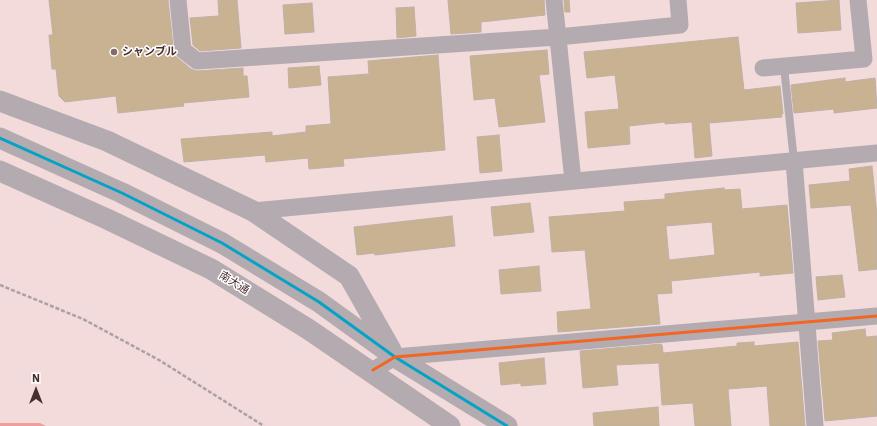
<!DOCTYPE html>
<html>
<head>
<meta charset="utf-8">
<style>
  body { margin:0 }
  #map { position:relative; width:877px; height:426px; overflow:hidden; background:#f2dbda; font-family:"IBM Plex Sans",sans-serif }
  canvas { display:block }
  .north { position:absolute; left:16px; top:370px; width:40px; height:40px; -webkit-text-stroke:3px #fff; paint-order:stroke; rotate:0deg; font-size:11px; font-weight:700; line-height:16px; text-align:center; color:#482e2d }
  .north::after { content:''; display:block; margin:auto; width:14px; height:18px; background:#482e2d; clip-path:polygon(50% 0,100% 100%,50% 72%,0 100%) }
</style>
</head>
<body>
<div id="map">
<canvas width="877" height="426"></canvas>
<div class="north">N</div>
</div>
<script>
const g = document.querySelector('canvas').getContext('2d');
g.lineJoin = 'round';
function fillPath(path, color) { g.fillStyle = color; g.fill(path, 'evenodd'); }
const poly = rows => new Path2D(rows.map(r => 'M' + r).join(''));
function stroke(path, color, width, dash) { g.strokeStyle = color; g.lineWidth = width; g.lineCap = dash ? 'butt' : 'round'; g.setLineDash(dash || []); g.stroke(path); }
function drawText(font, color, halo, rows, align = 'center') {
  g.font = font + ' "IBM Plex Sans","Noto Sans JP",sans-serif'; g.lineWidth = 3; g.setLineDash([]); g.textBaseline = 'middle'; g.strokeStyle = halo; g.fillStyle = color; for (const [text, x, y, turn = 0] of rows) {
    g.save(); g.translate(x, y); g.rotate((+turn || 0) * Math.PI / 180); g.textAlign = isNaN(turn) ? turn : align; if (halo) g.strokeText(text, 0, 0); g.fillText(text, 0, 0); g.restore();
  }
}
const forest = poly([
  [0,423,40,423,46,426,0,426]
]);
const building = poly([
  [49,0,168,0,174,55,191,69,197,71,243,68,243,76,247,76,249,97,183,103,184,106,118,113,116,96,65,102,59,96,56,69,52,69,49,35,53,35,49,0],
  [218,0,237,0,241,48,200,51,193,45,190,18,219,16,218,0],
  [448,0,544,0,545,15,481,22,481,32,451,34,448,0],
  [564,0,569,0,570,12,565,12,564,0],
  [839,0,841,30,798,33,796,3,839,0],
  [312,3,314,32,285,34,283,5,312,3],
  [414,7,416,36,397,38,396,8,414,7],
  [738,37,744,90,780,86,783,114,781,114,782,117,709,123,712,156,695,158,692,122,665,124,665,122,629,126,630,144,588,148,585,112,619,109,615,75,587,78,584,52,738,37],
  [547,50,549,74,539,75,545,122,499,127,495,98,474,100,470,56,547,50],
  [438,55,445,150,343,159,344,166,309,169,308,158,266,162,265,155,184,162,181,139,272,132,272,136,306,132,306,126,331,124,328,77,369,74,368,61,438,55],
  [319,66,321,85,289,88,288,68,319,66],
  [845,78,845,82,875,78,877,108,834,113,834,109,794,113,791,85,845,78],
  [499,135,502,171,480,173,477,137,499,135],
  [872,166,877,215,877,269,859,271,851,205,811,208,809,185,850,181,849,169,872,166],
  [724,188,724,190,740,189,742,209,787,205,793,273,760,276,760,272,671,281,672,293,657,294,660,324,558,332,557,312,591,309,585,250,552,252,549,217,625,211,624,202,665,199,665,194,724,188],
  [712,222,715,255,669,260,666,226,712,222],
  [530,203,534,232,494,236,491,207,530,203],
  [452,216,455,246,375,255,374,253,357,255,354,227,452,216],
  [539,266,541,291,501,294,499,270,539,266],
  [842,275,845,297,818,300,816,277,842,275],
  [865,329,866,337,877,336,877,416,825,421,818,341,833,340,832,333,865,329],
  [754,342,754,346,798,342,805,426,770,426,767,386,728,389,731,426,695,426,693,403,662,405,659,363,616,365,618,385,583,388,580,351,661,344,662,345,663,353,737,346,737,343,754,342],
  [544,358,546,384,521,386,521,383,501,385,499,363,544,358],
  [658,407,659,426,594,426,593,413,658,407]
]);
const path = poly([
  [0,285,83,319,159,360,264,426]
]);
const service = poly([
  [784,67,794,161]
]);
const minor = poly([
  [178,0,183,50,197,61,558,37,680,25,678,0],
  [554,0,573,181],
  [763,68,864,59,858,0],
  [794,161,815,426],
  [253,211,877,153],
  [370,372,395,357,877,316]
]);
const tertiary = poly([
  [0,101,107,141,253,211,349,276,391,350],
  [0,138,122,193,222,243,319,302,395,357,507,426],
  [0,171,107,219,211,269,308,329,450,426]
]);
const bus1 = poly([
  [0,138,122,193,222,243,319,302,395,357,507,426]
]);
const bus2 = poly([
  [373,370,395,357,877,316]
]);
const markers = [
  [114,52,4,"#846b6a"]
];
const poiNames = [
  ["シャンブル",122,52]
];
const streetNames = [
  ["南大通",234,283,32]
];
fillPath(forest, '#f09e9b');
fillPath(building, '#c8b291');
stroke(building, '#bfb0a6', 1);
stroke(path, '#aba1a4', 2.5, [4, 2]);
stroke(service, '#b4abb1', 8);
stroke(minor, '#b4abb1', 17);
stroke(tertiary, '#b4abb1', 21);
stroke(bus1, '#04a3c6', 3);
stroke(bus2, '#f26522', 3);
for (const [x, y, r, color] of markers) { const dot = new Path2D(); dot.arc(x, y, r, 0, 2 * Math.PI); g.fillStyle = color; g.fill(dot); stroke(dot, '#fff', 1.5); }
drawText('bold 11px', '#482e2d', '#fff', poiNames, 'left');
drawText('11px', '#482e2d', '#fff', streetNames);
</script>
</body>
</html>
